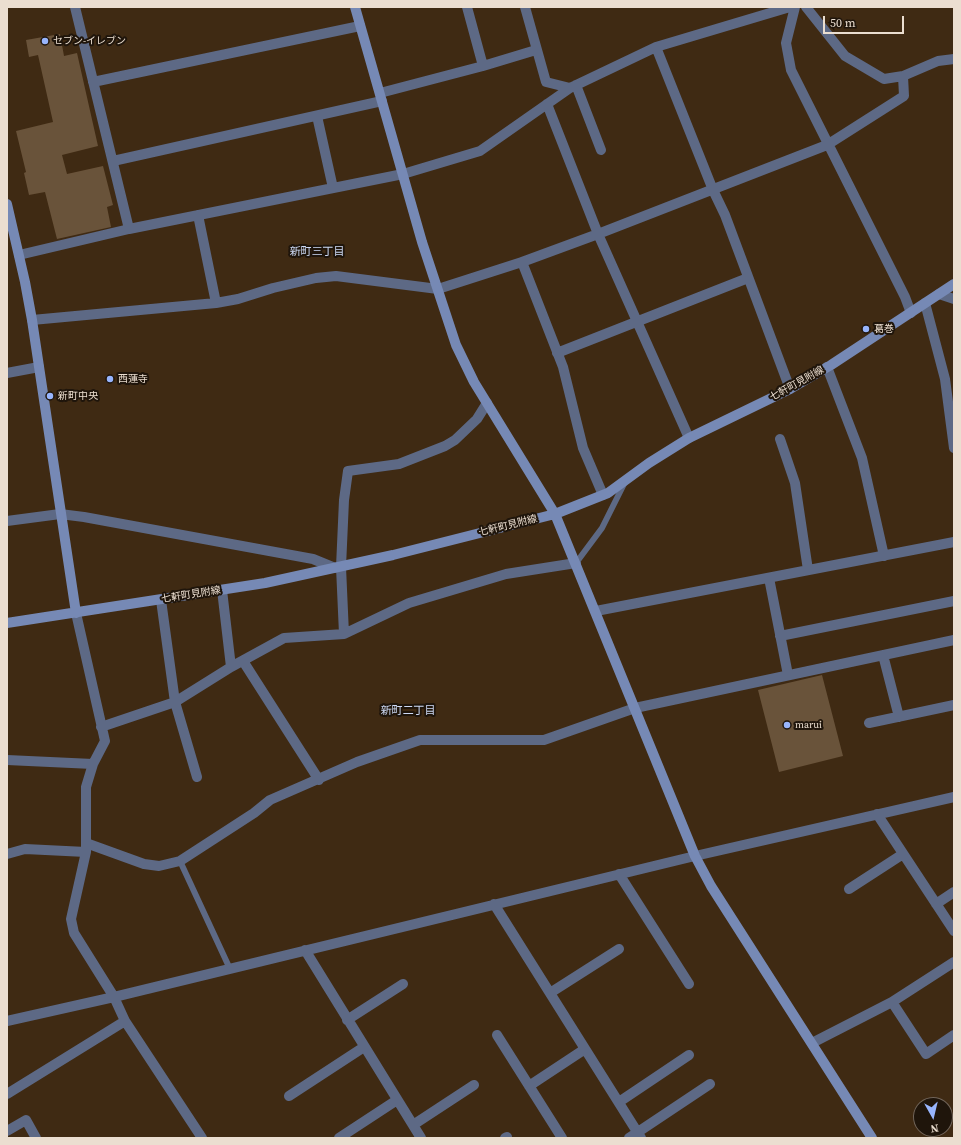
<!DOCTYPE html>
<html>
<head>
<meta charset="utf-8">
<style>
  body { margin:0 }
  #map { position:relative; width:961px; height:1145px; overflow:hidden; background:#3f2a13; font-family:"Source Serif 4",serif }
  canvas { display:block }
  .frame { position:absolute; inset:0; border:8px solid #ebded0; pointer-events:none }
  .north { position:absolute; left:913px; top:1097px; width:40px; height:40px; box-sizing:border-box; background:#1f150b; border:1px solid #71655a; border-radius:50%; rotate:172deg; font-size:11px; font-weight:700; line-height:16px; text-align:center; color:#ebded0 }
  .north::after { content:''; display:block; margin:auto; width:14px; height:18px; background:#98b5fd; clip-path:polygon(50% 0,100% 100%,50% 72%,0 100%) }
  .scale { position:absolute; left:823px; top:16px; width:81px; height:18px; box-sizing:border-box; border:2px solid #ebded0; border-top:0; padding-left:5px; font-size:12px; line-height:14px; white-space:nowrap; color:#ebded0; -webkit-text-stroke:3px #1f150b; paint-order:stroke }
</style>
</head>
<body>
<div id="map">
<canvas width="961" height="1145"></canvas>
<div class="frame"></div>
<div class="north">N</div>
<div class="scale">50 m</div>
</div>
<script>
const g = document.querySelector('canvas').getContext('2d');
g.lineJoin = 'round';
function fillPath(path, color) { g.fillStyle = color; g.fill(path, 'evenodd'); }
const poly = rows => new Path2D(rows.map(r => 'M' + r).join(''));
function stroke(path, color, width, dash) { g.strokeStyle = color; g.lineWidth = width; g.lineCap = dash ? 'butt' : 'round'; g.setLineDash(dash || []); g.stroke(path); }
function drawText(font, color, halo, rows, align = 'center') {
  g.font = font + ' "Source Serif 4","Noto Sans JP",serif'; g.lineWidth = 4; g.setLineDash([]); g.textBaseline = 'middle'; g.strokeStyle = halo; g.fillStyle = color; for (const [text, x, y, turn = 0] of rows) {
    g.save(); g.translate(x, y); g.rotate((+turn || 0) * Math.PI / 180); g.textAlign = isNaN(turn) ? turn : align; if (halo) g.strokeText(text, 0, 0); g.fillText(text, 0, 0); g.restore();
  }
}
const building = poly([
  [60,34,64,56,77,53,98,146,62,155,67,174,103,166,113,205,107,207,111,227,57,239,45,192,29,195,24,173,26,172,16,131,53,122,38,55,29,57,26,40],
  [822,675,843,756,779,772,758,690]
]);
const lane = poly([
  [576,563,602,528,625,482],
  [180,861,230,969]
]);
const street = poly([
  [75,7,129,229],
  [467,7,483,66],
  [525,7,546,82,570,88],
  [795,7,786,43,791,70,905,297,911,313],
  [806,7,845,56,884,79,903,76],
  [656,47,713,190,725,215,790,389],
  [93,82,360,26],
  [576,85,601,150],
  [380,93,483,66,536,50],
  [547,104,598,234,689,438],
  [317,116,333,188],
  [113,161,382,101],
  [198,215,216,303],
  [19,255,129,229,403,174,480,151,570,88,656,47,790,7],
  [522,262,563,367,583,448,603,495],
  [939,294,954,299],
  [925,303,945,379,954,448],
  [32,320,216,303,238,299,273,288,316,278,336,276,438,289,522,262,598,234,827,145,904,96,903,76,938,61,954,59],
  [557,353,748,278],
  [827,367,862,458,884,556],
  [7,373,39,367],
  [780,439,795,483,808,570],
  [7,521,60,514,84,517,313,559,335,568],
  [769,578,788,675],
  [222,590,231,667],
  [161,600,175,702,197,777],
  [596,611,954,542],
  [76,613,105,741,93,764,86,787,86,852,71,919,74,933,114,997,125,1021,202,1138],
  [344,634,341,567,344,500,348,471,399,464,445,446,455,440,477,419,487,403],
  [780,636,954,601],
  [883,655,899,717],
  [243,661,319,780],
  [869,723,954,705],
  [101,727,175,702,231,667,284,638,344,634,409,603,506,574,576,563],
  [7,760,93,764],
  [877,814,954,931],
  [86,843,144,864,159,866,180,861,254,813,270,800,357,762,420,740,544,740,635,708,954,640],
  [7,854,25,849,86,852],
  [619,874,689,984],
  [849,889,903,854],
  [494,904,641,1138],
  [936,904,954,892],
  [305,950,421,1138],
  [550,993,619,949],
  [892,1002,926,1054,954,1035],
  [347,1020,403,984],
  [7,1021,114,997,695,856,954,797],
  [497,1035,562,1138],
  [812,1043,892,1002,954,962],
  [529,1086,585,1049],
  [7,1094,125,1021],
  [289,1096,364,1047],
  [619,1102,689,1055],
  [413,1125,474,1085],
  [7,1131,26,1120,36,1138],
  [339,1138,397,1100],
  [505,1138,507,1137],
  [629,1138,710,1084]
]);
const secondary = poly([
  [355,7,422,242,456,345,474,382,555,514,695,856,711,886,872,1138],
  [7,204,25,282,32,320,76,613],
  [7,623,265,583,393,555,555,514,608,493,649,463,689,438,790,389,831,365,954,284]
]);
const markers = [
  [45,41,4,"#98b5fd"],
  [866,329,4,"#98b5fd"],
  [110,379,4,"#98b5fd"],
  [50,396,4,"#98b5fd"],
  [787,725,4,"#98b5fd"]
];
const poiNames = [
  ["セブン-イレブン",53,41],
  ["葛巻",874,329],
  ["西蓮寺",118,379],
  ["新町中央",58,396],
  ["marui",795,725]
];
const streetNames = [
  ["七軒町見附線",797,384,-29],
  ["七軒町見附線",508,526,-14],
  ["七軒町見附線",191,595,-9]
];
const neighbourhoodNames = [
  ["新町三丁目",317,252],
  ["新町二丁目",408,711]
];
fillPath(building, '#69533a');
stroke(lane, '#5d6985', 6);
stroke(street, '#5d6985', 10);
stroke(secondary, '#7689b5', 10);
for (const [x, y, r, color] of markers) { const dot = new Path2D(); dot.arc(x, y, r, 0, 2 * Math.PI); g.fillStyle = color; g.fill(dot); stroke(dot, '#1f150b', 1.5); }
drawText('10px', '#ebded0', '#1f150b', poiNames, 'left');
drawText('10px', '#ebded0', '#1f150b', streetNames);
drawText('11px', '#cedaf5', '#1f150b', neighbourhoodNames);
</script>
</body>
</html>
